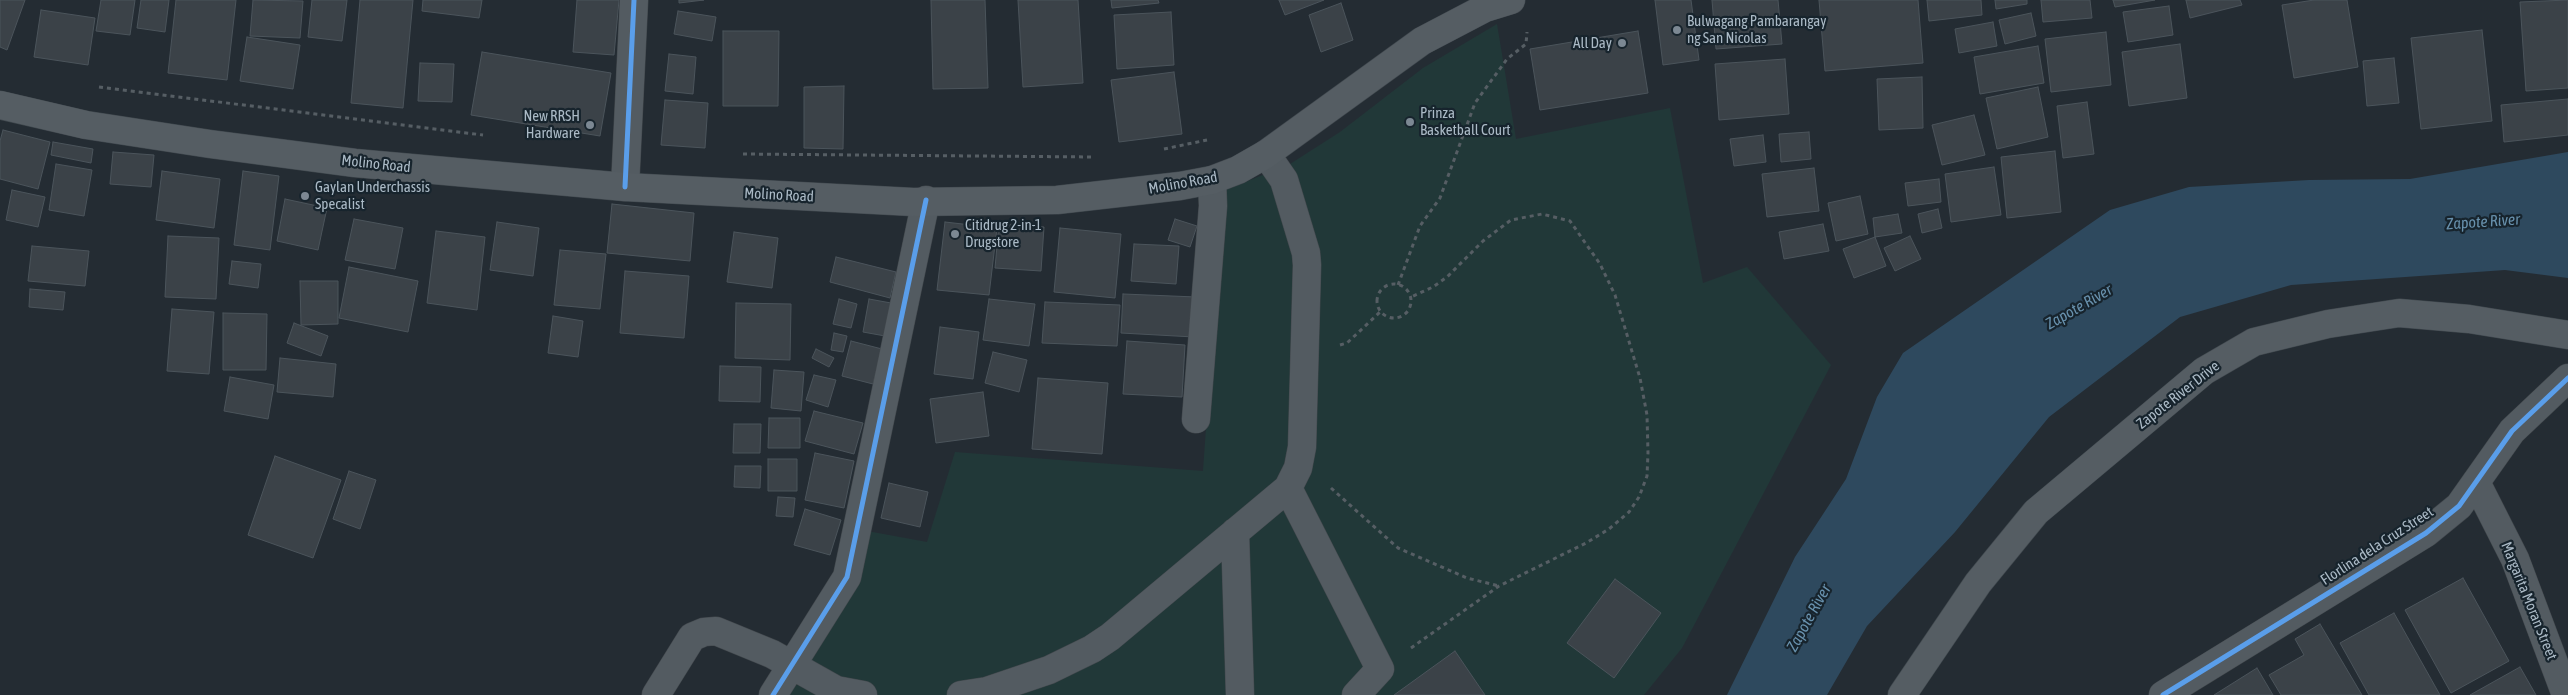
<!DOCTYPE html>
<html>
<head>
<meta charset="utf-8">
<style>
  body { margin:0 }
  canvas { display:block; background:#242c33 }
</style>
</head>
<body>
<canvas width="2568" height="695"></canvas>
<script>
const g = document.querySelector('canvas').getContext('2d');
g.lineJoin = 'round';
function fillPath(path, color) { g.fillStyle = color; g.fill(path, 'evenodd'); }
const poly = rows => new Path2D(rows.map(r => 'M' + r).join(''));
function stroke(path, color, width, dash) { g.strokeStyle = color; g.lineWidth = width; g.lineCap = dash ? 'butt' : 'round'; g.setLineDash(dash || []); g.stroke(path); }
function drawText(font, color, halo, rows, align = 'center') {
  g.font = font + ' "Asap Condensed",sans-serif'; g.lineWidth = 4.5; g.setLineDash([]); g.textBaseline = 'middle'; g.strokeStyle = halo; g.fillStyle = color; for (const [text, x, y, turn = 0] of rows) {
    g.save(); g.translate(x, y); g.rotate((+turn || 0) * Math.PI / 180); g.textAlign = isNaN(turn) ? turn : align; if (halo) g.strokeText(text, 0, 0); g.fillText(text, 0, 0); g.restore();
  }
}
const green = poly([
  [1497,24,1516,139,1670,108,1703,283,1747,267,1831,365,1682,648,1644,695,784,695,867,531,927,542,955,452,1203,471,1223,191,1290,164,1340,132,1423,68]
]);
const water = poly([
  [2568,152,2568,278,2505,270,2291,285,2180,317,2049,417,1955,532,1867,626,1827,695,1727,695,1795,557,1846,479,1877,397,1903,353,2110,210,2189,187,2309,180,2410,179]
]);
const building = poly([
  [0,0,25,0,7,50,0,47,0,0],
  [101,0,135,0,130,35,96,31,101,0],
  [141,0,169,0,165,32,137,28,141,0],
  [176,0,236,0,227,80,168,73,176,0],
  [253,0,303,1,300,38,250,36,253,0],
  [312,0,347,0,342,41,308,37,312,0],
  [360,0,413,0,403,108,351,103,360,0],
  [423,0,482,0,479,18,422,11,423,0],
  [577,0,619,0,614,55,573,52,577,0],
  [679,0,704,0,679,3,679,0],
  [931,0,985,0,988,88,933,89,931,0],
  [1018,0,1078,0,1083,83,1023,87,1018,0],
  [1111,0,1158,0,1159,3,1112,8,1111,0],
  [1279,0,1324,0,1285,15,1279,0],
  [1655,0,1691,0,1699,60,1663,65,1655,0],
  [1712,0,1778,0,1782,44,1716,49,1712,0],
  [1819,0,1918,0,1923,63,1825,71,1819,0],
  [1927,0,1981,0,1982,15,1929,21,1927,0],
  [1995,0,2027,0,2027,4,1996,9,1995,0],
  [2041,0,2090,0,2092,18,2043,22,2041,0],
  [2113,0,2155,0,2115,7,2113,0],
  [2186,0,2240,0,2242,5,2190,18,2186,0],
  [2314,0,2347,0,2358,67,2294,78,2282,5,2314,0],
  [2568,0,2568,88,2526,91,2520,2,2568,0],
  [1341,3,1353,40,1321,52,1309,15,1341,3],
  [2169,6,2173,35,2128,42,2123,12,2169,6],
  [41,10,95,18,88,65,34,57,41,10],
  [678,11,716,17,712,41,674,34,678,11],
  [1171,12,1174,65,1117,69,1114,15,1171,12],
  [2031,13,2036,36,2005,44,1999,20,2031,13],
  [1993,22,1997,46,1959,53,1955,29,1993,22],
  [2482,30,2492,121,2421,129,2411,38,2482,30],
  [723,31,779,31,778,106,723,106,723,31],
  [1638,31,1648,93,1540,110,1530,49,1638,31],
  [2106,32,2111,85,2051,92,2045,39,2106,32],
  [247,37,300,45,293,89,240,81,247,37],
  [2180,44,2187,98,2129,106,2122,52,2180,44],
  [2038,46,2044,83,1980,94,1974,57,2038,46],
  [482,52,611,73,600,136,471,115,482,52],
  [669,54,696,57,693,94,665,91,669,54],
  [2394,58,2399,103,2367,106,2363,61,2394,58],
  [1785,59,1789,114,1719,120,1715,64,1785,59],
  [420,63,454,64,452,102,418,101,420,63],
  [1174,72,1182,134,1119,142,1111,80,1174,72],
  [1922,77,1923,128,1879,130,1877,79,1922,77],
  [844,86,843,149,804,148,804,87,844,86],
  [2038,87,2048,137,1997,149,1986,98,2038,87],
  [2568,99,2568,135,2504,142,2501,105,2568,99],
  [665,100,708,103,705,148,661,145,665,100],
  [2087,102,2094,154,2063,158,2057,106,2087,102],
  [1974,115,1985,155,1942,165,1932,125,1974,115],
  [3,130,50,142,38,189,0,179,0,141,3,130],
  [1809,132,1811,159,1781,162,1779,134,1809,132],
  [1763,135,1766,162,1734,166,1730,139,1763,135],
  [53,142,93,149,91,163,51,155,53,142],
  [2055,151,2061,212,2007,218,2001,157,2055,151],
  [113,152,154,155,151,187,110,184,113,152],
  [56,164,92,170,84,216,49,210,56,164],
  [1994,167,2001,215,1951,222,1945,174,1994,167],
  [1814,168,1819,211,1767,217,1762,174,1814,168],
  [162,171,220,179,214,228,156,220,162,171],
  [243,171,279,176,270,250,234,245,243,171],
  [1939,179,1941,202,1908,206,1905,183,1939,179],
  [12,190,45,197,38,227,6,220,12,190],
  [1860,196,1868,234,1836,241,1828,203,1860,196],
  [285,199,327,208,318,250,277,241,285,199],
  [612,204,694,213,690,261,607,253,612,204],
  [1938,209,1942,228,1922,233,1918,214,1938,209],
  [1898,214,1902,233,1875,237,1873,218,1898,214],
  [354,219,403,228,395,269,345,260,354,219],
  [1175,219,1197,226,1190,247,1168,240,1175,219],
  [497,222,539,228,533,276,490,270,497,222],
  [945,222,997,228,989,295,937,290,945,222],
  [999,224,1044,227,1041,271,995,268,999,224],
  [1823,224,1829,251,1784,259,1779,232,1823,224],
  [1060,228,1121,234,1115,298,1054,292,1060,228],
  [436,231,485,237,477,310,427,303,436,231],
  [734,232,778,238,772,288,727,282,734,232],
  [168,236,219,238,216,299,165,297,168,236],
  [1910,236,1921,259,1895,271,1884,248,1910,236],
  [1875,237,1886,266,1854,278,1843,249,1875,237],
  [1134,244,1179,246,1176,284,1131,281,1134,244],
  [32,246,89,251,85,286,28,281,32,246],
  [560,250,606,254,600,309,554,305,560,250],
  [836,257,896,272,890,298,830,282,836,257],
  [232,261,261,264,258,288,229,284,232,261],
  [349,267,418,281,408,332,339,318,349,267],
  [625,271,689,276,684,338,620,333,625,271],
  [300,281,338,281,338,324,301,325,300,281],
  [30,289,65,292,63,310,29,307,30,289],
  [1123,294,1196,297,1194,337,1121,333,1123,294],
  [839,299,857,304,851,328,833,324,839,299],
  [869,299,891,303,885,336,863,332,869,299],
  [989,299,1035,304,1029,346,983,340,989,299],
  [1045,302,1120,305,1117,346,1042,343,1045,302],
  [736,303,791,304,790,360,735,358,736,303],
  [172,309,214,312,209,374,167,371,172,309],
  [223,313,267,314,266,370,223,370,223,313],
  [553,316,583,321,578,357,548,353,553,316],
  [294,323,328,336,321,356,287,343,294,323],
  [940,327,979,332,973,379,934,374,940,327],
  [834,333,847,336,843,352,831,350,834,333],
  [851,341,882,349,873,384,842,376,851,341],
  [1127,341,1185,345,1182,397,1123,394,1127,341],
  [816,349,834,358,829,367,812,358,816,349],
  [993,352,1027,360,1019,392,985,383,993,352],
  [280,358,336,364,333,397,277,392,280,358],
  [720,366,761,367,760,402,719,401,720,366],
  [774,370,804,372,801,411,771,408,774,370],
  [814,375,836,380,828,407,806,400,814,375],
  [230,377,274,385,268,419,224,411,230,377],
  [1038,378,1108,383,1102,454,1032,449,1038,378],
  [983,392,989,436,936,443,930,399,983,392],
  [814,411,863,423,854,454,805,441,814,411],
  [769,418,800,418,800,448,768,448,769,418],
  [734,424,761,424,760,453,733,453,734,424],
  [815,453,854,461,844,508,805,500,815,453],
  [275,456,341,480,313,558,248,535,275,456],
  [768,459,797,459,797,491,768,491,768,459],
  [735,466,761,466,760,488,734,487,735,466],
  [349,471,376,480,360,529,333,519,349,471],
  [889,483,928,492,920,527,881,518,889,483],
  [778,497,795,498,793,517,776,516,778,497],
  [805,509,841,520,830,555,794,545,805,509],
  [2463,578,2509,661,2451,693,2405,610,2463,578],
  [1615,579,1661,613,1614,678,1567,643,1615,579],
  [2394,613,2440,695,2369,695,2340,643,2394,613],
  [2320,624,2362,695,2281,695,2269,675,2304,655,2295,639,2320,624],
  [1455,651,1485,695,1394,695,1455,651],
  [2520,667,2536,695,2470,695,2520,667],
  [2257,668,2273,695,2214,695,2257,668]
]);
const path = poly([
  [99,87,483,135],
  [1164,149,1207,140],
  [743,154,1094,157],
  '1377 301a17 17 0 1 1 34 0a17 17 0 1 1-34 0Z',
  [1398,285,1420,226,1440,198,1475,103,1507,59,1526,44,1527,32],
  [1340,345,1347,343,1380,312],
  [1331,488,1398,548,1467,578,1499,586],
  [1411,648,1499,586,1586,543,1609,529,1629,512,1639,497,1647,476,1648,453,1647,415,1640,378,1615,295,1600,264,1570,221,1542,214,1511,220,1483,241,1447,277,1433,287,1411,297]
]);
const minor = poly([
  [625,187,634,0],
  [1196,419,1213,206,1212,180],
  [2476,482,2515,559,2566,695],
  [1288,488,1380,669,1356,695],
  [1235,532,1240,695],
  [656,695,692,637,704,632,716,631,772,654,836,690,863,695],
  [773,695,847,577,926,200],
  [961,695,987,691,1049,670,1092,649,1110,637,1288,488,1298,468,1302,447,1307,265,1306,253,1284,180,1266,154],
  [2163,695,2426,533,2459,506,2512,431,2568,378]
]);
const major = poly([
  [0,105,86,125,210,144,355,163,625,187,913,202,1057,200,1180,186,1212,180,1238,170,1266,154,1422,41,1485,8,1511,0],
  [1902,695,1978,583,2036,512,2204,371,2254,342,2328,324,2399,313,2469,319,2568,335]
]);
const cycleway = poly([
  [625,187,634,0],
  [773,695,847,577,926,200],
  [2163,695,2426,533,2459,506,2512,431,2568,378]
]);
const markers = [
  [1677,30,5,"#7c8893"],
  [1622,43,5,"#7c8893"],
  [1410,122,5,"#7c8893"],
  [590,125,5,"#7c8893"],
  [305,196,5,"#7c8893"],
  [955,234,5,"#7c8893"]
];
const poiNames = [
  ["Bulwagang Pambarangay",1687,21],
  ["ng San Nicolas",1687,38],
  ["All Day",1612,43,"right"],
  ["Prinza",1420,113],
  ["Basketball Court",1420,130],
  ["New RRSH",580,116,"right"],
  ["Hardware",580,133,"right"],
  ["Gaylan Underchassis",315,187],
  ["Specalist",315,204],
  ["Citidrug 2-in-1",965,225],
  ["Drugstore",965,242]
];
const streetNames = [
  ["Molino Road",376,164,6],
  ["Molino Road",1183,183,-10],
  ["Molino Road",779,195,3],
  ["Zapote River Drive",2178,395,-38],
  ["Florlina dela Cruz Street",2377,546,-33],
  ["Margarita Moran Street",2529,601,68]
];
const waterNames = [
  ["Zapote River",2483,222,-4],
  ["Zapote River",2079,307,-30],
  ["Zapote River",1809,618,-61]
];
fillPath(green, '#213838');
fillPath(water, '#2e495e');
fillPath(building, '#3b4248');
stroke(building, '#4b545b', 1);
stroke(minor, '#42484d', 29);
stroke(major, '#41494f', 29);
stroke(path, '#565e64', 3, [4, 4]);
stroke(minor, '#535b61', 28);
stroke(major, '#555d63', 28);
stroke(cycleway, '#5a9eea', 5);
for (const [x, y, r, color] of markers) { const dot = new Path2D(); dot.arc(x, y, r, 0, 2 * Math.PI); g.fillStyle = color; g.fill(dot); stroke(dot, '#17242d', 2); }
drawText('15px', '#abbac6', '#17242d', poiNames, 'left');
drawText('15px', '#abbac6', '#17242d', streetNames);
drawText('italic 16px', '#6891ad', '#17242d', waterNames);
</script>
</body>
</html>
